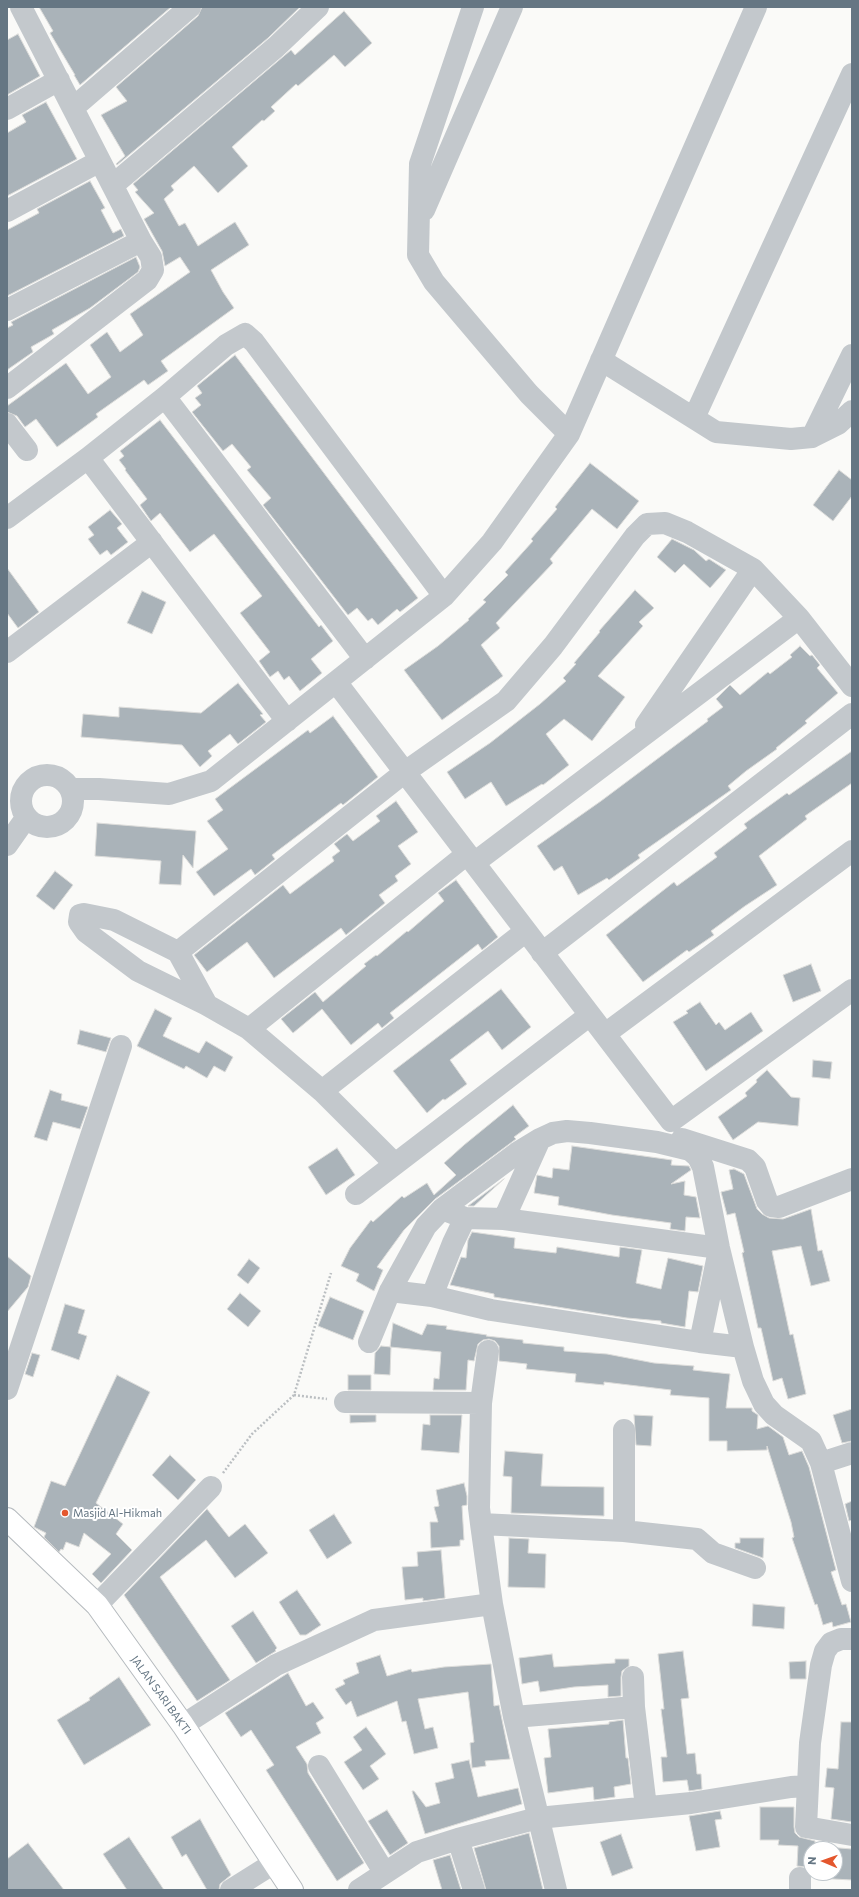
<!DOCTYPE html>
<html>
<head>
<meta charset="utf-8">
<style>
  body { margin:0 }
  #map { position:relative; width:859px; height:1897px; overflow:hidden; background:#fafaf8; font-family:Commissioner,sans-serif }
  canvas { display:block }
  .frame { position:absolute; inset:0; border:8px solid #657683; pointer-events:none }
  .north { position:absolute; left:803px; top:1841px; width:40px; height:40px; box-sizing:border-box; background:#fff; border:1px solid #c1c8cd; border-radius:50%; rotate:272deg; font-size:11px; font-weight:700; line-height:16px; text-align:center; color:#657683 }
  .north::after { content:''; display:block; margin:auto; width:14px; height:18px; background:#e4572e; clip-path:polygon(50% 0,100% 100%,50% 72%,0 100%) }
</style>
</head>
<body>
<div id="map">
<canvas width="859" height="1897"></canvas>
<div class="frame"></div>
<div class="north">N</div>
</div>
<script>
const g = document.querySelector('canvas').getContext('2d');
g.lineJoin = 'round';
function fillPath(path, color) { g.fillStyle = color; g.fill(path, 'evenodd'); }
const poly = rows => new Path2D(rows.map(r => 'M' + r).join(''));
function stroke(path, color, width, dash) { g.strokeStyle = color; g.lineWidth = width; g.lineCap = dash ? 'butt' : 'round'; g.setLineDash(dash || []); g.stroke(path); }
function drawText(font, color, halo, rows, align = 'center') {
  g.font = font + ' Commissioner,sans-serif'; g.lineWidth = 4; g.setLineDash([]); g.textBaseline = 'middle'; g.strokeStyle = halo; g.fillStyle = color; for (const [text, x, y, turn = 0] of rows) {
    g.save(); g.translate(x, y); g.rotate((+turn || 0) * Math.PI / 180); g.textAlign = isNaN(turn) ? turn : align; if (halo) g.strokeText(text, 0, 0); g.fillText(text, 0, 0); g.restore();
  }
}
const building = poly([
  [39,7,171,7,80,85,74,75,75,75,50,33,53,31,39,7],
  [202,7,300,7,268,38,117,165,116,164,125,156,101,115,127,101,116,87,198,16,202,7],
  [344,11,372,43,345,67,334,55,298,86,296,84,271,107,275,111,264,121,262,120,232,147,248,166,218,193,194,166,171,186,174,190,164,199,179,226,185,223,198,246,235,222,249,245,211,270,223,292,234,308,161,361,168,371,148,385,144,380,96,414,98,417,57,447,36,419,25,427,17,416,7,412,7,406,66,363,88,394,111,377,90,345,107,332,120,352,143,335,130,314,190,272,180,257,165,266,162,251,144,219,154,213,135,192,138,190,133,184,291,50,295,55,344,11],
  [18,34,40,76,7,95,7,40,18,34],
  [46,102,77,159,7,196,7,133,26,122,22,115,46,102],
  [90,181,105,208,101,210,113,233,121,229,124,236,7,296,7,230,39,213,37,209,90,181],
  [136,257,140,267,138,272,90,308,52,330,54,334,31,347,33,352,7,370,7,328,13,325,11,322,136,257],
  [235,355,418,598,400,612,397,609,378,625,372,618,368,621,357,608,348,615,263,505,271,498,247,470,251,467,232,444,223,451,192,412,201,405,195,398,202,393,197,386,235,355],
  [160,420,319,627,321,625,333,641,311,659,322,673,300,691,289,676,284,680,278,671,270,677,259,661,270,652,240,613,262,596,214,534,190,552,160,513,151,521,140,505,147,499,125,470,126,469,119,460,124,456,120,451,160,420],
  [590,463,639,501,617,529,592,509,550,559,553,563,496,623,500,628,481,645,503,676,442,720,404,670,438,646,469,620,468,619,486,602,483,600,508,575,505,572,533,541,531,539,557,509,555,507,590,463],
  [839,470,852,480,852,496,833,521,813,505,839,470],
  [110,510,122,524,117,528,128,542,111,555,107,550,100,555,88,539,94,535,88,527,110,510],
  [672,539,694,550,706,561,709,559,726,570,710,588,684,564,675,573,657,557,672,539],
  [7,568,39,612,18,628,7,613,7,568],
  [635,590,654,608,639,622,643,626,598,676,625,697,592,741,564,719,546,734,569,765,543,785,542,784,506,806,491,782,465,799,447,772,490,743,540,704,566,681,563,678,576,664,574,663,600,632,599,631,635,590],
  [142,591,166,602,152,634,127,623,142,591],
  [800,646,810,656,812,655,820,665,817,668,838,693,805,721,807,723,776,748,777,749,746,771,728,786,731,790,638,855,640,858,609,880,607,878,578,895,562,866,554,871,537,846,601,801,708,721,707,719,723,707,716,699,730,685,740,695,768,672,770,674,792,657,790,655,800,646],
  [238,683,263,714,260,715,266,722,238,744,230,734,208,751,212,756,200,767,182,745,81,737,83,714,119,717,119,707,201,713,238,683],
  [333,716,378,777,343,805,341,803,272,855,275,859,255,875,251,869,214,896,196,872,228,849,207,821,223,810,215,799,308,730,310,733,333,716],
  [852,751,852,783,805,816,807,819,759,856,777,885,745,906,711,931,714,935,689,952,687,950,643,982,606,935,674,882,677,886,717,857,714,853,747,828,744,824,787,793,789,795,852,751],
  [396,801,418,832,398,846,411,864,395,876,398,881,379,895,385,903,346,935,341,928,274,978,247,942,207,972,194,955,283,885,290,894,334,861,332,857,340,851,334,844,347,834,353,841,380,821,376,816,396,801],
  [97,823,196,831,193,868,183,855,181,885,159,884,161,861,95,856,97,823],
  [55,871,73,885,54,910,36,896,55,871],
  [456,880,498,937,482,950,478,944,390,1013,394,1018,382,1028,378,1023,351,1045,322,1009,293,1033,281,1019,315,992,323,1002,366,966,364,964,376,955,377,956,407,931,408,932,444,901,438,893,456,880],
  [811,964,821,991,793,1002,783,975,811,964],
  [501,989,531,1027,502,1050,488,1031,450,1060,467,1084,445,1100,443,1099,427,1113,393,1071,501,989],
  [700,1002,716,1025,719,1022,725,1030,751,1012,763,1031,706,1071,673,1022,688,1013,686,1011,700,1002],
  [155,1009,172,1018,163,1036,199,1053,206,1041,233,1057,225,1072,214,1066,207,1078,186,1066,184,1069,137,1046,155,1009],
  [80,1030,111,1038,106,1052,77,1044,80,1030],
  [813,1060,832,1062,830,1079,812,1077,813,1060],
  [767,1070,791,1097,800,1098,798,1126,758,1122,733,1140,718,1117,747,1096,745,1093,757,1082,756,1080,767,1070],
  [50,1090,62,1094,61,1100,88,1107,80,1129,53,1122,47,1141,34,1137,50,1090],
  [513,1105,529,1126,514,1137,516,1139,435,1199,404,1230,377,1267,383,1270,374,1291,356,1281,359,1274,341,1266,350,1248,371,1220,373,1222,402,1196,404,1198,427,1183,434,1195,456,1175,444,1163,464,1145,513,1105],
  [572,1146,672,1160,671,1165,689,1166,691,1170,671,1184,685,1181,684,1195,696,1197,700,1218,686,1217,685,1231,670,1229,671,1223,612,1215,558,1205,559,1197,534,1193,537,1175,552,1178,553,1168,569,1170,572,1146],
  [337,1148,355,1175,326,1195,308,1167,337,1148],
  [734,1169,744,1174,757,1209,762,1214,769,1218,783,1219,811,1209,818,1251,822,1250,830,1281,811,1286,801,1246,772,1251,790,1335,793,1334,806,1394,788,1399,782,1378,773,1381,761,1328,758,1328,742,1253,744,1252,735,1213,727,1215,721,1192,733,1189,729,1170,734,1169],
  [504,1179,474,1206,468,1206,504,1179],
  [472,1232,515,1238,514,1248,556,1253,557,1247,619,1257,620,1247,642,1250,636,1283,661,1289,668,1258,703,1266,698,1292,689,1291,685,1327,661,1323,661,1321,627,1318,494,1297,494,1294,450,1285,461,1257,466,1258,468,1240,472,1232],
  [7,1256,31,1276,28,1287,7,1312,7,1256],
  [249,1259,260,1268,248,1284,237,1275,249,1259],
  [240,1293,261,1311,248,1327,227,1309,240,1293],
  [330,1297,364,1311,353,1340,318,1326,330,1297],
  [65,1304,85,1310,78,1333,87,1336,79,1360,51,1350,65,1304],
  [393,1323,422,1335,427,1324,447,1326,446,1329,487,1335,486,1336,523,1340,523,1343,564,1347,564,1351,607,1354,654,1363,694,1366,693,1370,730,1374,726,1408,752,1408,752,1411,758,1415,757,1429,768,1426,783,1437,789,1455,802,1451,809,1467,836,1570,831,1572,842,1605,846,1604,851,1622,833,1627,832,1622,823,1625,817,1604,815,1605,792,1538,794,1537,791,1522,767,1446,767,1450,727,1451,727,1441,709,1441,709,1398,670,1395,671,1390,604,1382,604,1385,575,1382,576,1374,526,1369,527,1364,499,1361,499,1346,495,1341,489,1339,483,1340,478,1344,474,1361,468,1360,466,1390,433,1390,434,1378,439,1379,441,1352,390,1347,393,1323],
  [381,1346,391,1347,390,1375,374,1374,375,1353,381,1346],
  [32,1353,40,1355,33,1377,25,1374,32,1353],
  [117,1375,150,1392,96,1503,123,1524,116,1534,132,1550,101,1583,92,1574,111,1554,84,1533,79,1547,66,1542,63,1550,61,1549,59,1552,44,1537,46,1533,34,1527,51,1481,65,1486,117,1375],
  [348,1375,371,1375,371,1390,348,1390,348,1375],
  [852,1409,852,1441,842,1443,833,1415,852,1409],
  [350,1415,376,1415,376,1422,350,1423,350,1415],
  [430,1415,462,1415,459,1453,421,1450,423,1424,430,1425,430,1415],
  [634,1415,653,1416,651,1446,636,1445,634,1415],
  [505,1451,543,1454,541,1486,604,1487,604,1516,511,1513,512,1477,503,1476,505,1451],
  [170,1455,196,1480,178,1500,152,1475,170,1455],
  [464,1483,467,1496,467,1505,462,1506,464,1540,460,1540,460,1546,431,1548,430,1522,438,1522,434,1507,439,1506,436,1490,464,1483],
  [852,1501,852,1520,849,1521,845,1504,852,1501],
  [207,1509,229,1537,245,1524,268,1553,235,1578,206,1540,160,1577,230,1680,197,1701,124,1595,207,1509],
  [334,1514,352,1543,327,1559,309,1530,334,1514],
  [509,1538,529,1539,528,1553,546,1554,545,1588,508,1587,509,1538],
  [740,1538,764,1538,763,1558,735,1548,735,1543,740,1543,740,1538],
  [441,1550,445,1598,423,1601,423,1598,405,1600,402,1567,418,1566,417,1552,441,1550],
  [297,1590,321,1625,306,1635,300,1635,279,1602,297,1590],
  [753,1604,785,1607,784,1629,752,1626,753,1604],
  [253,1611,277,1648,275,1650,276,1651,256,1663,231,1626,253,1611],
  [683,1651,689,1698,681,1699,687,1754,695,1753,697,1774,701,1774,702,1789,689,1791,687,1780,663,1782,661,1757,667,1757,661,1709,664,1709,658,1654,683,1651],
  [552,1654,554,1667,615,1663,615,1659,629,1659,629,1666,622,1671,621,1677,621,1696,608,1697,608,1685,574,1687,540,1692,538,1681,522,1684,519,1658,552,1654],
  [380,1655,387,1676,411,1669,412,1672,444,1667,491,1664,494,1706,499,1705,510,1759,485,1761,486,1766,472,1768,470,1743,474,1742,468,1692,418,1699,425,1729,433,1727,438,1748,414,1754,406,1721,402,1722,397,1701,357,1717,351,1701,346,1705,335,1689,345,1684,343,1680,359,1673,356,1663,380,1655],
  [806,1661,806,1679,790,1679,789,1662,806,1661],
  [288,1673,306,1706,313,1702,324,1718,316,1723,321,1733,296,1747,307,1764,308,1773,364,1863,337,1881,266,1770,274,1765,251,1730,241,1737,225,1713,288,1673],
  [119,1677,151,1725,84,1765,57,1720,90,1700,89,1698,119,1677],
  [623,1720,626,1758,628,1758,631,1784,614,1787,615,1797,594,1800,593,1787,548,1793,544,1758,551,1757,548,1729,609,1724,609,1722,623,1720],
  [841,1722,852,1722,852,1822,831,1819,834,1788,825,1787,827,1768,838,1769,841,1722],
  [366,1727,386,1754,370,1766,379,1779,363,1790,344,1762,362,1750,353,1737,366,1727],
  [469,1760,478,1797,518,1788,522,1804,425,1834,412,1791,414,1791,426,1807,440,1803,435,1783,454,1778,451,1764,469,1760],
  [760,1807,794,1807,794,1827,795,1833,799,1837,815,1841,815,1846,852,1849,852,1880,815,1878,815,1873,835,1873,835,1849,811,1849,811,1872,806,1867,797,1866,798,1846,778,1845,779,1840,760,1840,760,1807],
  [387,1810,408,1843,390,1855,368,1821,387,1810],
  [720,1811,722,1819,715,1820,720,1847,696,1851,689,1816,720,1811],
  [200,1819,231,1875,220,1884,219,1890,207,1890,186,1854,182,1857,171,1837,200,1819],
  [529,1833,543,1890,486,1890,474,1848,529,1833],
  [621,1834,633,1868,612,1876,600,1842,621,1834],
  [129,1837,164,1890,127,1890,103,1854,129,1837],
  [28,1843,64,1890,7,1890,7,1859,28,1843],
  [450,1855,461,1890,442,1890,433,1860,450,1855]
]);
const path = poly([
  [294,1395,327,1399],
  [223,1473,252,1434,294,1395,331,1273]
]);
const minor = poly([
  [473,7,420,164,418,255,434,282,529,394,569,434],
  [73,108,190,7],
  [7,109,59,80],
  [113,185,276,47,318,7],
  [424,210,512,7],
  [7,211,100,161],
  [7,310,141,241],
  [601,360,716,432,791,439,812,437,838,424,852,411],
  [7,388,147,280,153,270,151,257,141,241,21,7],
  [165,397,365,659],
  [694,418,852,74],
  [7,424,27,450],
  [812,437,852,355],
  [88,458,287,721],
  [7,518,88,458,165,397,226,345,245,334,254,342,444,596],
  [7,652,152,542],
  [336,682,671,1121,852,990],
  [646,725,753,569],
  '21 801a26 26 0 1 1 52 0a26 26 0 1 1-52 0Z',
  [70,789,99,789,169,794,211,781,444,596,492,542,569,434,756,7],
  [7,845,26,818],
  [474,863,799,618],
  [178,952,405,772,506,701,553,646,635,536,647,524,665,523,687,532,753,569,799,618,852,686],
  [542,953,852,714],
  [207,1005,178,952,114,920,84,914,80,915,79,922,86,932,138,971,207,1005,249,1029,322,1091,395,1164],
  [249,1029,467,854],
  [605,1034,852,851],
  [322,1091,526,931],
  [682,1139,748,1160,755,1167,767,1201,771,1206,779,1207,852,1179],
  [356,1194,590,1015],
  [442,1209,465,1218,504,1219,719,1248],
  [504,1219,540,1139],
  [390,1291,432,1296,491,1310,700,1342,743,1347],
  [432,1296,453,1243,465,1218],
  [369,1342,390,1291,426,1226,442,1209,517,1153,540,1139,553,1133,567,1131,590,1133,657,1142,690,1150,698,1157,703,1167,719,1248,743,1347,753,1381,764,1404,774,1415,811,1441,821,1463,852,1581],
  [700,1342,718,1255],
  [488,1351,481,1403,479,1508,481,1524,492,1604,514,1717,556,1890],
  [7,1389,121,1046],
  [345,1402,481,1403],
  [821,1463,852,1453],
  [481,1524,624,1531,697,1539,713,1553,755,1568],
  [624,1531,624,1430],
  [97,1605,211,1487],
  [852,1639,841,1639,831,1643,825,1651,821,1665,810,1743,806,1827,852,1835],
  [633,1677,634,1707,646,1807],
  [514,1717,634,1707],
  [183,1725,276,1665,374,1620,492,1604],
  [319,1766,384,1872],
  [458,1839,474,1890],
  [231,1890,274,1863],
  [359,1890,417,1852,458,1839,538,1818,691,1803,791,1787,808,1786],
  [800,1890,800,1878]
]);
const major = poly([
  [7,1519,97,1605,183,1725,292,1890]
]);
const markers = [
  [65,1513,4,"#e4572e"]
];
const poiNames = [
  ["Masjid Al-Hikmah",73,1513]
];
const streetNames = [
  ["JALAN SARI BAKTI",161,1695,54]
];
fillPath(building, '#aab3b9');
stroke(building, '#dcdcda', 1);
stroke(major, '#b5babe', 24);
stroke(path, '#bbbfc2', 2.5, [2, 2]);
stroke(minor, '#c3c8cc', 22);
stroke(major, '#fff', 22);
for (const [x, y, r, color] of markers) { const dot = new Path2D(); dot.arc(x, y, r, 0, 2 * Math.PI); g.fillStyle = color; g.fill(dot); stroke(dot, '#fff', 1.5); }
drawText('11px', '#657683', '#fff', poiNames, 'left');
drawText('11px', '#657683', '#fff', streetNames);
</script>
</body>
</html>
